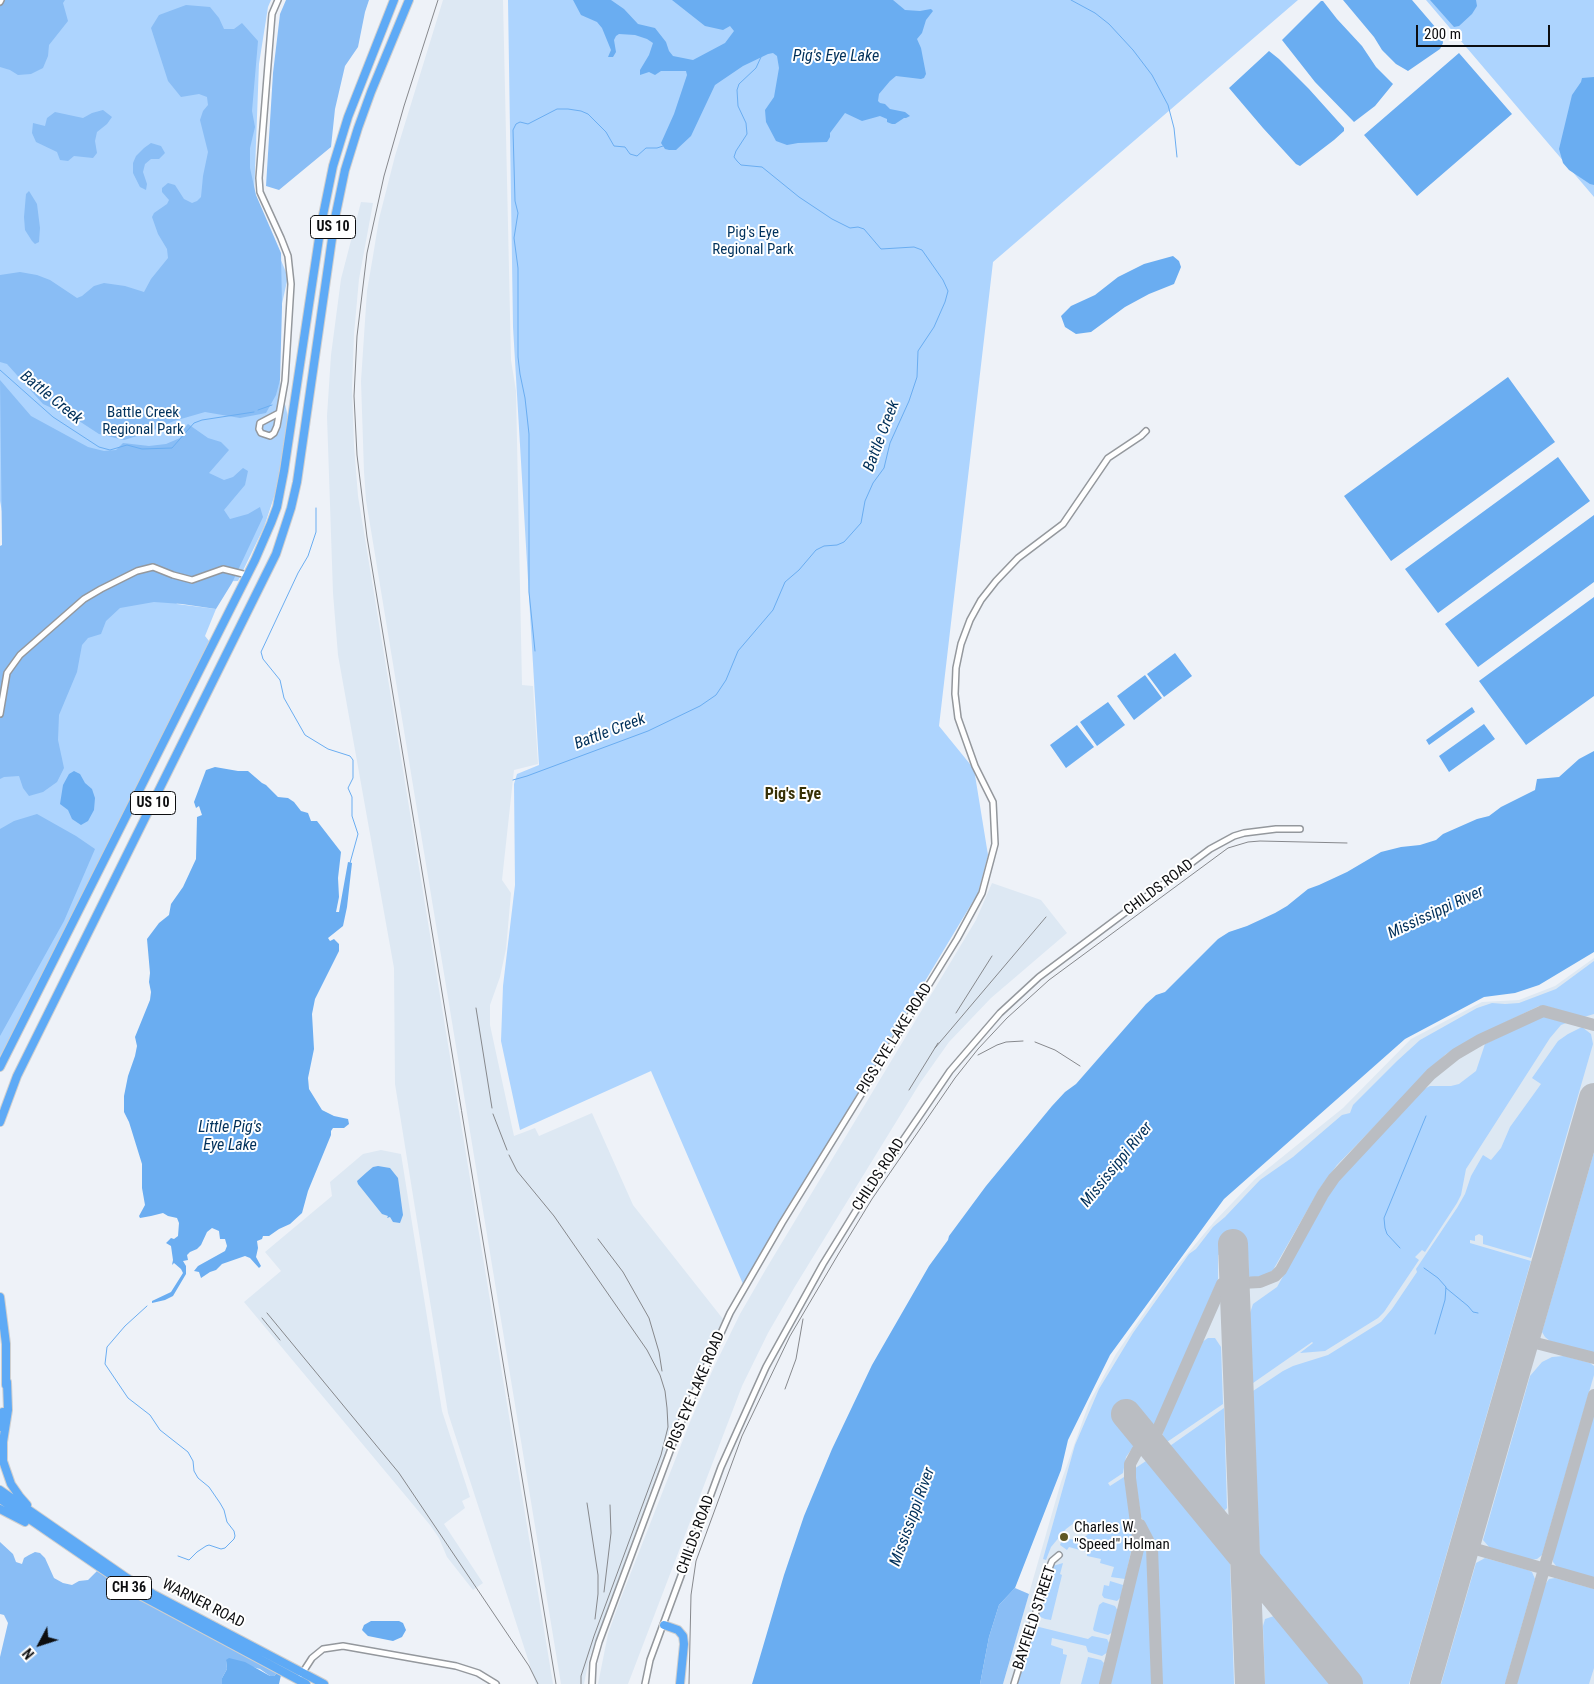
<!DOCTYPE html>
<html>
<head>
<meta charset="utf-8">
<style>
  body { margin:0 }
  #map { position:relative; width:1594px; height:1684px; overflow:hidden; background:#eef2f8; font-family:"Roboto Condensed",sans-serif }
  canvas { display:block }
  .north { position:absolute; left:15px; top:1619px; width:50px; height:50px; -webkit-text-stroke:4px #fff; paint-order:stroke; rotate:230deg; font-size:14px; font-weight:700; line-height:20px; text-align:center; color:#0d0e10 }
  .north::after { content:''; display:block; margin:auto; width:18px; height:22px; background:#0d0e10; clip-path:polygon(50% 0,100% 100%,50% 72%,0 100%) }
  .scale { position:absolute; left:1416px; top:25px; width:134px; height:22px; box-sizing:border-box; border:2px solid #0d0e10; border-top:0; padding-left:6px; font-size:15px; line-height:18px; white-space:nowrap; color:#0d0e10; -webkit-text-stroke:4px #fff; paint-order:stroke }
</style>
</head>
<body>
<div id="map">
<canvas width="1594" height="1684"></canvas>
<div class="north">N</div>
<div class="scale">200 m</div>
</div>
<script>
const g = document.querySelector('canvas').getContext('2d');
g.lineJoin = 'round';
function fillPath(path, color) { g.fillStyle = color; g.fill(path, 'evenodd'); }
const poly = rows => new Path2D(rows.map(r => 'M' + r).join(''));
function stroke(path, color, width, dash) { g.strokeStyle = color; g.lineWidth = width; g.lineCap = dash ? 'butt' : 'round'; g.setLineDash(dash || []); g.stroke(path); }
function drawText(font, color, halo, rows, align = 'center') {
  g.font = font + ' "Roboto Condensed",sans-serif'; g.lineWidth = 4; g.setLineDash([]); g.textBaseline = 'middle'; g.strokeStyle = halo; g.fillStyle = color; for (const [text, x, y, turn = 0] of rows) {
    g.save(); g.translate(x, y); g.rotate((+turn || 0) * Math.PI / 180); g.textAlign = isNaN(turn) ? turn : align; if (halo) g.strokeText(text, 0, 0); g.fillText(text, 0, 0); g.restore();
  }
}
const built = poly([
  [443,0,503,0,511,360,516,391,522,685,533,686,538,764,514,770,502,880,511,893,506,949,500,977,490,1005,490,1025,514,1136,535,1128,539,1136,592,1113,633,1205,723,1319,668,1443,589,1659,584,1684,561,1684,366,500,364,472,361,381,367,291,374,250,379,219,395,156],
  [361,202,373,203,359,279,354,334,352,388,354,446,358,496,553,1684,536,1684,448,1413,395,1084,394,968,338,655,333,593,327,416,331,355,341,279],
  [992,883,1041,900,1067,933,991,998,949,1042,920,1083,794,1288,768,1333,742,1386,628,1684,598,1684,608,1634,619,1603,690,1422,714,1367,740,1314,766,1269,976,920],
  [1594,958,1594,1684,1003,1684,1061,1482,1089,1403,1116,1354,1172,1272,1214,1222,1255,1179,1343,1108,1411,1039,1482,1002,1519,1000,1555,986],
  [381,1150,401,1154,442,1411,470,1497,462,1501,465,1508,444,1524,483,1583,473,1590,447,1557,439,1538,430,1525,244,1302,281,1271,265,1252,332,1196,330,1182,363,1154]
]);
const green = poly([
  [0,0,271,0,268,7,259,64,254,196,288,277,281,308,278,374,288,417,277,488,264,527,238,581,164,583,177,604,216,609,205,636,213,646,69,931,0,1056,0,580,12,562,0,501],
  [508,0,1298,0,993,262,939,726,974,769,988,855,978,893,743,1284,651,1071,520,1130,501,1041,503,986,515,885,514,784,517,774,539,765,513,327],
  [1426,0,1594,0,1594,197],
  [1594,961,1594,1014,1584,1017,1546,1006,1539,1006,1473,1038,1446,1054,1432,1067,1337,1165,1320,1188,1273,1270,1265,1276,1251,1278,1249,1276,1248,1255,1238,1253,1236,1244,1228,1244,1229,1252,1227,1254,1218,1255,1218,1279,1152,1431,1133,1407,1118,1420,1136,1443,1126,1457,1123,1473,1108,1483,1110,1486,1124,1477,1134,1538,1125,1579,1111,1577,1114,1567,1100,1563,1101,1559,1087,1556,1087,1552,1069,1547,1067,1550,1060,1545,1062,1539,1065,1538,1075,1540,1086,1536,1089,1533,1089,1527,1083,1523,1074,1523,1066,1529,1051,1547,1046,1560,1043,1559,1075,1445,1099,1389,1133,1333,1189,1254,1196,1249,1213,1227,1225,1217,1260,1180,1293,1157,1342,1115,1350,1113,1353,1105,1397,1061,1420,1040,1477,1008,1492,1003,1505,1004,1519,1003,1556,989],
  [1544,1016,1566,1023,1561,1025,1550,1038,1466,1169,1461,1195,1457,1203,1425,1252,1422,1250,1415,1257,1419,1260,1384,1312,1378,1318,1325,1351,1300,1353,1313,1343,1312,1342,1253,1383,1250,1313,1253,1304,1277,1287,1329,1195,1338,1181,1424,1089,1430,1086,1451,1086,1459,1084,1476,1071,1485,1044],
  [1582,1027,1591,1034,1593,1044,1531,1258,1483,1244,1483,1236,1479,1234,1475,1236,1475,1241,1470,1240,1470,1243,1531,1261,1409,1684,1360,1684,1260,1562,1253,1391,1283,1371,1293,1366,1328,1355,1381,1322,1392,1309,1417,1272,1416,1269,1457,1208,1465,1194,1471,1176,1483,1155,1491,1160,1501,1148,1510,1127,1541,1084,1532,1078,1558,1041,1568,1034],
  [1594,1152,1594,1352,1592,1353,1550,1341,1545,1337,1542,1332],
  [1208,1338,1215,1338,1221,1347,1223,1404,1164,1444,1162,1438,1164,1429,1202,1342],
  [1564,1356,1590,1363,1594,1366,1594,1375,1542,1555,1537,1559,1529,1560,1490,1548,1483,1540,1530,1376,1542,1362,1552,1357],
  [1224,1408,1227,1508,1222,1513,1216,1508,1167,1448],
  [1594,1413,1594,1578,1557,1567,1553,1562,1553,1556],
  [1146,1461,1152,1462,1227,1554,1230,1563,1234,1684,1162,1684,1157,1550,1154,1541,1141,1517,1134,1469],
  [1144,1546,1145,1546,1147,1557,1152,1684,1110,1684],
  [1485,1558,1528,1570,1532,1572,1535,1579,1505,1684,1441,1684,1476,1563],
  [1063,1563,1060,1574,1062,1575,1051,1620,1045,1619,1038,1616,1053,1566],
  [1555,1578,1594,1589,1594,1668,1589,1684,1516,1684,1544,1586,1549,1579],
  [1110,1581,1123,1585,1121,1597,1117,1601,1104,1598,1102,1595,1104,1585,1109,1586],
  [1103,1602,1115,1606,1118,1611,1113,1632,1108,1635,1094,1631,1093,1629,1099,1605],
  [1274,1616,1281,1619,1334,1684,1265,1684,1263,1626,1265,1619],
  [1035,1626,1088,1639,1092,1636,1107,1639,1109,1643,1108,1652,1102,1656,1088,1652,1086,1646,1052,1638,1051,1645,1063,1649,1063,1654,1067,1655,1060,1684,1017,1684],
  [1088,1657,1101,1660,1104,1663,1100,1684,1081,1684]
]);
const forest = poly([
  [0,0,65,0,63,3,68,21,49,45,48,56,43,68,31,74,18,75,10,70,0,67],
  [286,0,369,0,365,12,358,47,345,66,335,109,331,147,279,190,266,186,273,73,280,14],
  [186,5,210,7,219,18,224,29,234,29,242,23,258,41,252,111,255,127,250,148,250,168,256,195,281,253,282,307,280,380,276,395,266,413,240,418,205,412,174,421,147,433,124,440,99,434,76,419,43,404,7,364,0,362,0,275,20,272,37,275,50,280,77,298,82,296,94,286,104,283,125,286,144,292,151,279,168,258,167,249,158,234,152,217,154,213,167,204,169,200,162,192,162,188,168,183,175,185,184,199,192,203,197,201,201,197,203,176,208,152,200,120,203,111,208,105,207,97,199,94,181,97,168,81,151,28,159,15],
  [103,110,112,117,107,124,97,132,95,141,97,153,93,158,74,156,68,161,60,160,57,152,36,142,32,133,33,123,45,126,47,118,55,112,83,118,92,113],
  [151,143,161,146,165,153,159,159,151,159,145,164,143,172,147,184,146,190,140,187,133,173,133,163,136,156,144,148],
  [29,191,37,204,40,228,39,242,35,244,32,241,25,230,24,217,26,194],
  [0,380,31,416,88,447,104,451,116,450,123,443,149,446,166,444,180,438,185,427,188,424,208,438,221,442,229,450,209,473,224,480,233,477,243,468,248,471,245,485,224,510,230,519,248,514,260,507,263,517,232,583,216,609,182,604,154,602,120,608,106,621,101,634,88,638,82,645,77,672,59,715,58,740,64,768,57,782,43,792,29,796,23,788,19,776,4,777,0,779,0,546,2,545],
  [37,814,76,836,95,849,64,921,0,1036,0,829,14,821],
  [0,1542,13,1554,16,1562,22,1564,24,1558,29,1555,35,1552,40,1553,45,1558,54,1578,63,1583,72,1585,79,1581,88,1580,97,1571,152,1605,277,1673,274,1676,270,1676,260,1669,226,1660,227,1669,222,1678,222,1684,0,1684,0,1657,8,1623,4,1615,0,1614],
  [1015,1588,1029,1594,1003,1684,980,1684,989,1637,999,1605]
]);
const water = poly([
  [573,0,611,0,624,9,638,24,655,28,666,42,669,51,673,56,693,60,725,43,734,31,730,26,723,30,705,26,672,0,893,0,905,10,920,11,931,9,933,11,926,20,922,33,917,39,921,48,926,74,924,78,921,79,896,76,890,81,879,94,878,101,880,103,885,104,890,109,905,112,910,116,906,118,904,118,895,124,892,124,887,122,887,119,880,116,862,121,845,113,830,133,830,137,827,142,798,143,787,145,776,141,766,122,765,110,774,97,779,68,777,56,773,53,768,54,743,66,715,85,691,136,676,150,669,150,665,149,661,143,674,114,687,75,686,71,661,71,655,75,649,72,640,75,640,70,649,55,653,43,647,39,635,35,619,34,616,36,614,40,616,52,613,57,608,57,611,50,602,28,597,22,581,15],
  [1343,0,1412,0,1442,35,1443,43,1440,49,1408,71,1396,64,1382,50,1374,37],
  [1430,0,1476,0,1477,6,1472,14,1459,26,1454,27],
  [1321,1,1323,1,1337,19,1362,46,1376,67,1393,84,1375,106,1354,122,1315,82,1282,40],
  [1269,51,1279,59,1309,89,1344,128,1344,131,1334,140,1300,166,1296,164,1263,128,1229,88],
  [1459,53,1512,114,1417,196,1364,135],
  [1594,77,1594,185,1590,184,1569,170,1563,163,1559,149,1572,95,1581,82,1582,78],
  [1173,256,1179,261,1181,267,1174,284,1149,294,1125,307,1091,332,1076,334,1065,327,1061,316,1071,306,1095,295,1118,277,1144,264],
  [1508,377,1555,442,1391,561,1344,496],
  [1558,457,1590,501,1438,613,1405,569],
  [1594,515,1594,582,1478,667,1445,624],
  [1594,597,1594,696,1526,745,1479,681],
  [1175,653,1192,676,1164,697,1147,674],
  [1145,675,1162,698,1134,720,1117,696],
  [1108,702,1125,725,1097,746,1080,722],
  [1472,707,1475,712,1429,745,1426,740],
  [1484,724,1495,739,1449,772,1439,756],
  [1077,725,1094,747,1066,768,1050,745],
  [1594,751,1594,952,1539,985,1515,993,1484,997,1405,1039,1224,1199,1110,1355,1068,1440,1061,1470,1015,1588,999,1605,989,1637,980,1684,752,1684,784,1575,804,1516,832,1449,872,1365,929,1266,948,1240,949,1236,986,1186,1052,1106,1065,1092,1076,1084,1146,1004,1156,995,1165,992,1218,939,1229,932,1247,926,1275,913,1287,906,1308,889,1319,885,1347,872,1381,852,1401,847,1420,845,1436,840,1443,834,1477,819,1489,816,1501,807,1535,790,1537,779,1559,777,1579,759],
  [215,767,238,771,248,771,262,783,266,785,278,797,288,798,294,802,301,811,308,813,311,821,317,821,341,852,338,878,339,897,336,912,339,912,348,862,352,863,347,907,343,926,328,938,330,941,334,939,339,944,339,951,315,999,312,1014,314,1049,308,1078,309,1089,322,1110,334,1116,348,1119,349,1124,344,1128,333,1128,331,1131,331,1135,308,1191,302,1213,290,1224,279,1229,269,1236,263,1236,262,1239,257,1241,258,1248,256,1257,261,1266,259,1268,250,1258,245,1256,222,1264,216,1270,210,1272,201,1278,199,1272,194,1271,198,1266,225,1251,227,1246,225,1239,220,1239,219,1231,212,1228,207,1232,201,1245,197,1249,190,1252,187,1255,188,1260,183,1261,186,1266,186,1274,173,1296,165,1300,152,1303,152,1301,171,1292,183,1273,181,1269,174,1263,172,1265,173,1260,171,1246,166,1243,171,1238,174,1239,178,1236,179,1223,177,1218,168,1216,163,1213,151,1216,140,1218,139,1216,145,1205,142,1188,142,1164,129,1122,124,1112,124,1096,128,1076,135,1056,137,1046,135,1037,150,1000,151,992,149,982,150,973,147,939,159,923,169,915,171,904,183,887,196,859,197,817,202,815,199,806,196,808,194,802,206,770],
  [74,771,80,774,85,783,92,789,95,798,94,810,88,821,81,825,72,819,68,810,60,804,63,785,69,774],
  [378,1166,390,1168,398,1178,403,1215,400,1223,393,1222,390,1217,387,1218,388,1216,382,1214,358,1184,357,1181,367,1172,373,1167],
  [371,1621,399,1621,403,1623,406,1630,402,1637,393,1641,368,1636,362,1630,364,1625],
  [229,1658,245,1662,270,1676,274,1676,277,1673,281,1675,279,1684,222,1684,222,1678,227,1669,226,1660]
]);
const stream = poly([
  [1071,0,1095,13,1109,24,1133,50,1152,75,1168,105,1174,128,1177,157],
  [0,370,53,417,99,447,110,450,127,445,142,449,172,448,194,423,202,420,254,412],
  [258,410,272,405],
  [316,508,316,532,308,556,298,573,261,652,263,659,280,680,284,698,305,735,328,749,350,756,353,760,353,778,348,788,352,797,352,816,358,834,350,863],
  [535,651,529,592,529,434,525,398,520,374,518,357,518,268,514,238,518,213,515,201,513,130,516,124,520,122,528,124,557,109,568,109,581,111,588,114,606,132,614,146,625,147,630,154,637,156,646,148,657,148,663,146],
  [513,780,527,776,648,731,700,706,716,695,726,680,738,651,773,610,785,582,799,570,816,550,824,546,837,545,844,542,861,523,865,501,873,483,884,468,890,443,909,401,917,377,918,351,934,327,945,302,948,291,943,280,922,250,914,247,881,249,864,229,858,227,850,228,832,219,799,197,762,167,741,165,737,161,734,157,736,151,747,134,746,123,738,106,737,90,739,84,756,68,761,57],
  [1400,1248,1387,1234,1385,1228,1384,1218,1426,1116],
  [1424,1268,1438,1278,1446,1287,1445,1300,1435,1334],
  [1446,1288,1468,1306,1473,1312,1478,1313],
  [147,1306,125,1326,107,1347,105,1364,128,1398,150,1415,160,1430,188,1452,193,1461,194,1471,198,1478,209,1487,220,1503,224,1510,227,1522,234,1531,235,1536,234,1539,225,1548,221,1549,209,1545,206,1546,197,1552,189,1560,178,1556]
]);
const taxiway = poly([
  [1524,1340,1594,1358],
  [1140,1525,1152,1548,1157,1684],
  [1465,1546,1594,1583],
  [1105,1684,1139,1545,1130,1478,1130,1464,1137,1451,1156,1434,1222,1284,1260,1282,1275,1276,1281,1270,1323,1194,1334,1178,1431,1074,1456,1054,1480,1040,1543,1011,1594,1025],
  [1511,1684,1594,1395]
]);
const runway = poly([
  [1233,1244,1250,1684],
  [1126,1414,1348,1684],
  [1425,1684,1594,1098]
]);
const minor = poly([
  [278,0,272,14,259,178,260,192,281,238,288,256,291,284,285,381,277,426,274,433,270,436,261,433,259,429,260,423,279,413],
  [0,2,1,0],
  [0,714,7,673,20,655,84,599,101,589,137,571,153,567,173,575,192,580,223,569,247,575],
  [301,1675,312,1658,323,1649,343,1646,456,1666,478,1673,496,1684],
  [592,1684,593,1663,599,1642,679,1427,730,1313,782,1223,957,939,982,893,995,844,993,802,975,766,958,718,955,694,956,668,961,644,970,620,981,600,996,581,1018,558,1063,524,1108,458,1141,436,1146,431],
  [645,1684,650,1660,721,1467,766,1367,823,1264,865,1196,950,1071,1000,1013,1039,977,1210,849,1234,836,1244,833,1276,829,1300,829],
  [1014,1684,1050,1566,1052,1561,1059,1555]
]);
const highway = poly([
  [0,1067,255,560,271,523,277,507,284,471,321,225,333,166,348,117,394,0],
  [0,1122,17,1076,276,554,291,508,297,482,335,218,345,170,358,128,371,92,409,0],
  [0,1297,6,1344,6,1385],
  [7,1382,8,1410,3,1442,3,1461,11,1484,20,1497,27,1505],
  [0,1427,3,1412],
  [0,1490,127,1578,153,1594,324,1684],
  [0,1499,140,1595,306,1684],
  [0,1509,25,1522],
  [664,1625,678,1630,683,1636,684,1644,680,1684]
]);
const rail = poly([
  [438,0,404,106,384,176,367,253,357,336,354,396,357,455,367,537,556,1684],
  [476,1008,492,1108],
  [956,1013,992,956],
  [1035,1042,1055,1050,1080,1066],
  [935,1048,1046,917],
  [978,1055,997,1045,1006,1042,1023,1041],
  [909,1090,938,1043],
  [493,1114,507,1150],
  [509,1155,517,1171,554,1216,647,1350,660,1375,665,1391,667,1408,668,1427,661,1455,594,1636,581,1676,581,1684],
  [598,1239,623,1272,649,1318,659,1352,662,1371],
  [267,1313,399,1473,529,1666,538,1684],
  [262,1318,280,1340],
  [785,1389,796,1359,803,1319],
  [587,1503,598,1575,598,1594,595,1619],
  [604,1592,611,1533,610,1505],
  [689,1684,691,1595,696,1561,742,1436,790,1336,839,1253,872,1199,955,1078,978,1049,1007,1018,1049,980,1228,848,1248,842,1260,841,1347,843]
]);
const markers = [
  [1064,1537,5,"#605825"]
];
const shields = [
  [333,227,45],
  [153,803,45],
  [129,1588,45]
];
const shieldNames = [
  ["US 10",333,227],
  ["US 10",153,803],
  ["CH 36",129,1588]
];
const parkNames = [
  ["Pig's Eye",753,233],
  ["Regional Park",753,250],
  ["Battle Creek",143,413],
  ["Regional Park",143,430]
];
const streetNames = [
  ["CHILDS ROAD",1159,888,-37],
  ["PIGS EYE LAKE ROAD",895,1039,-58],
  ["CHILDS ROAD",879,1175,-57],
  ["PIGS EYE LAKE ROAD",696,1391,-67],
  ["CHILDS ROAD",696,1535,-70],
  ["WARNER ROAD",203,1604,27],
  ["BAYFIELD STREET",1035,1618,-72]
];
const poiNames = [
  ["Charles W.",1074,1528],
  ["\"Speed\" Holman",1074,1545]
];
const waterNames = [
  ["Pig's Eye Lake",836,57],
  ["Battle Creek",51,398,39],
  ["Battle Creek",882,436,-69],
  ["Battle Creek",610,732,-21],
  ["Mississippi River",1436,913,-25],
  ["Little Pig's",230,1128],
  ["Eye Lake",230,1146],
  ["Mississippi River",1117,1165,-51],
  ["Mississippi River",913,1517,-70]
];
const neighbourhoodNames = [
  ["Pig's Eye",793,795]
];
fillPath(built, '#dde8f3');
fillPath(green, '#add4fe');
fillPath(forest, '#89bdf5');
fillPath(water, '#6aadf1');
stroke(stream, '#6aadf1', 1);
stroke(taxiway, '#babdc2', 12);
stroke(runway, '#babdc2', 30);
stroke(minor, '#94989d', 8);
stroke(highway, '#cfcfcf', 10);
stroke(minor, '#fff', 5);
stroke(highway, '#5eaaf6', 8);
stroke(rail, '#86888c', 1);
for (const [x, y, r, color] of markers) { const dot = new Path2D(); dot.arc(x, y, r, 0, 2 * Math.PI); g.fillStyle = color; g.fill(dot); stroke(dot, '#fff', 2); }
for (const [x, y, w] of shields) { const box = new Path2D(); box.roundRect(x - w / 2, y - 11.5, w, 23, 4); g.fillStyle = '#fff'; g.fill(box); stroke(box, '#0d0e10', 1); }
drawText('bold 14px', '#0d0e10', null, shieldNames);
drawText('15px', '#00325d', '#fff', parkNames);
drawText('15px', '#0d0e10', '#fff', streetNames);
drawText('15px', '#0d0e10', '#fff', poiNames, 'left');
drawText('italic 16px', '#00305a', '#fff', waterNames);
drawText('bold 16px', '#373005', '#fff', neighbourhoodNames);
</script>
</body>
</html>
